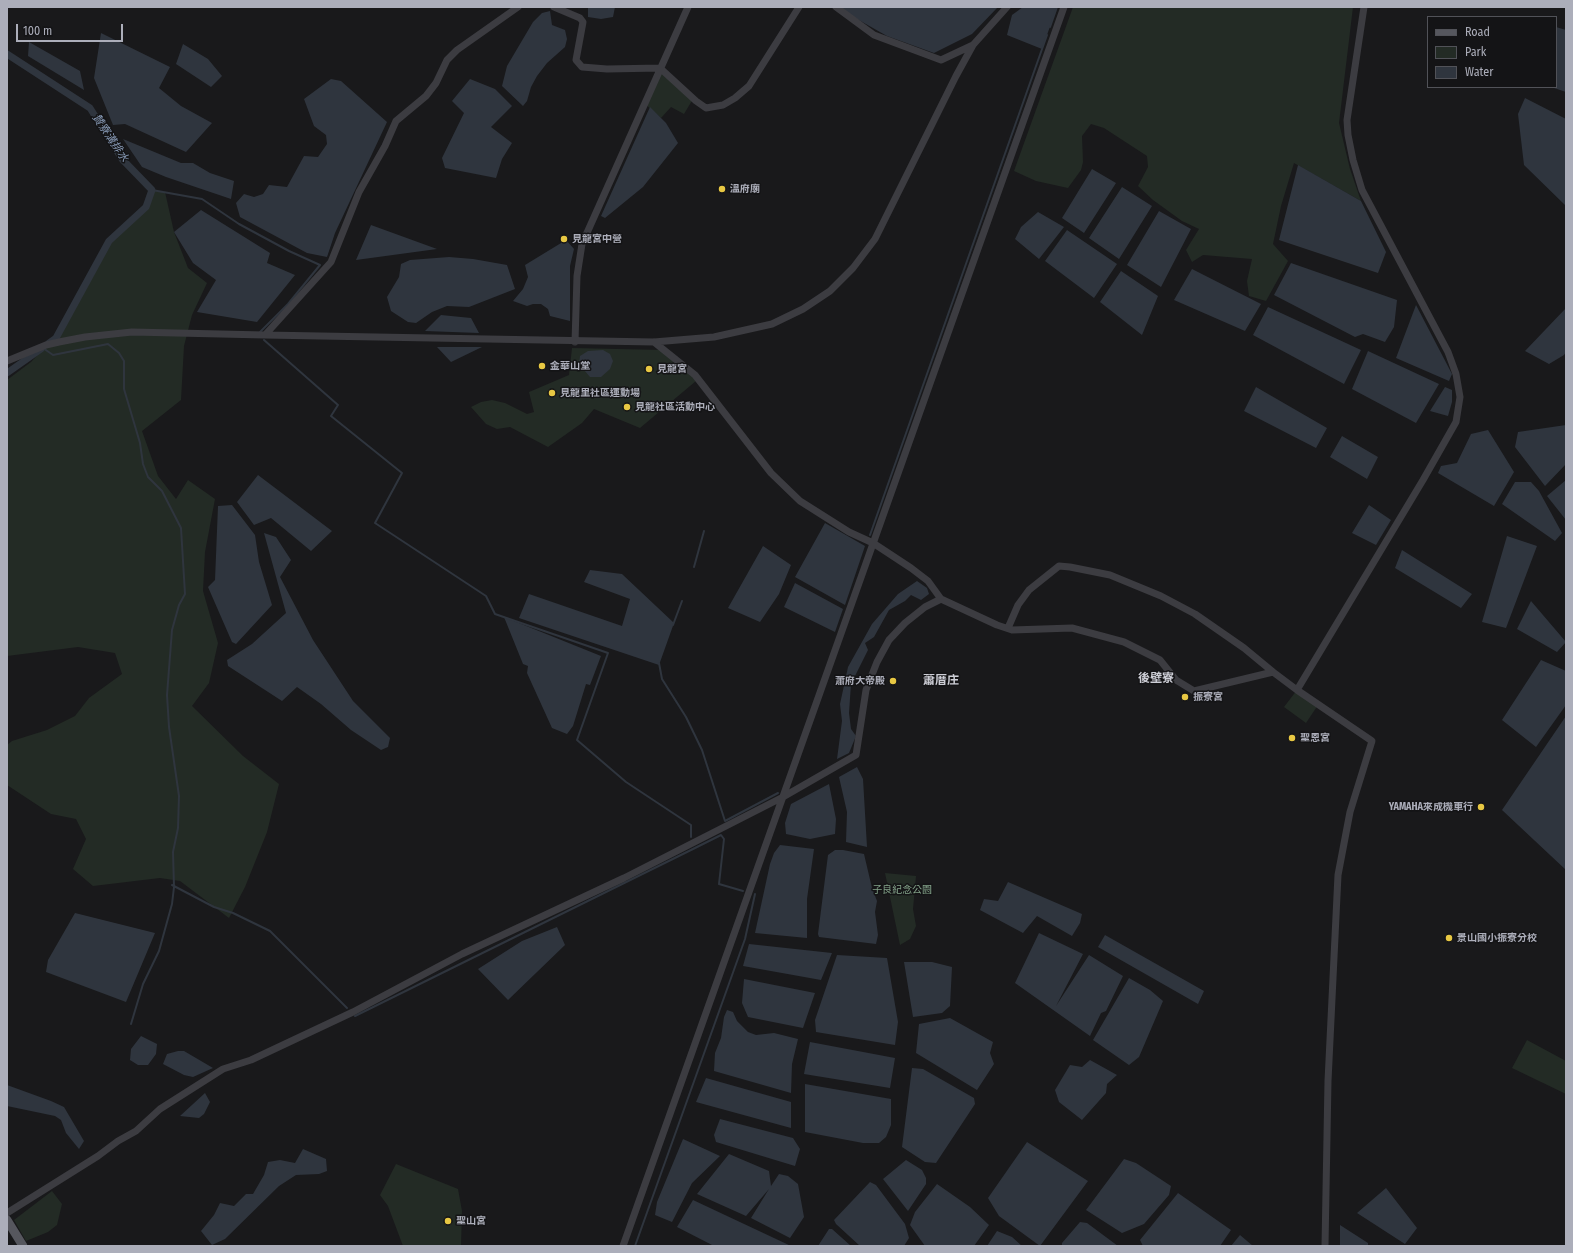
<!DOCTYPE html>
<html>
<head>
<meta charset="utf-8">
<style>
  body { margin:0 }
  #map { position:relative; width:1573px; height:1253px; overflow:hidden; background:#19191b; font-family:"Fira Sans Condensed",sans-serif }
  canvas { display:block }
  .frame { position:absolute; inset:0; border:8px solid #acaeba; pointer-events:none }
  .legend { position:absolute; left:1427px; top:16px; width:130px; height:72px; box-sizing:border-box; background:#141416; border:1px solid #515258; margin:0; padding:5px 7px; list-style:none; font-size:12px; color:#acaeba }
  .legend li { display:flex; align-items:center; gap:8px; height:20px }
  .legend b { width:20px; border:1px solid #515258 }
  .scale { position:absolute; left:16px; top:24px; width:107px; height:18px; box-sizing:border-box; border:2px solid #acaeba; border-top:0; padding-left:5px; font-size:12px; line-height:14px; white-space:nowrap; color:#acaeba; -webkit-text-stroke:3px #141416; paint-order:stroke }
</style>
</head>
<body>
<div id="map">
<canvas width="1573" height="1253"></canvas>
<div class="frame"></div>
<ul class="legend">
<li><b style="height:5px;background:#56575e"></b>Road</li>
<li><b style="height:11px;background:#232b25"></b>Park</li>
<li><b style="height:11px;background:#2f353e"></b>Water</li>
</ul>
<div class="scale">100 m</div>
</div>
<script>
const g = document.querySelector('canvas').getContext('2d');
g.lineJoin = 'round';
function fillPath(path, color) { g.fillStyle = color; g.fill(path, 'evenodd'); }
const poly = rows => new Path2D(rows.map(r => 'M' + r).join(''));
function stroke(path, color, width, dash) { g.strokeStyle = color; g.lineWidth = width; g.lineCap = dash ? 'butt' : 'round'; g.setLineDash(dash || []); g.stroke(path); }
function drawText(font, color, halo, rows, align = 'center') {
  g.font = font + ' "Fira Sans Condensed","Noto Sans TC",sans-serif'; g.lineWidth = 3; g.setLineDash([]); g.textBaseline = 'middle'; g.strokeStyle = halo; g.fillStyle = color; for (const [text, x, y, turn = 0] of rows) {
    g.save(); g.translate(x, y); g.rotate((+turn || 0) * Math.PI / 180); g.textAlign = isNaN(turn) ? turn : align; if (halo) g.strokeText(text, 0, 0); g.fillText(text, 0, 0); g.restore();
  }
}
const green = poly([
  [1073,7,1353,7,1339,123,1350,169,1361,201,1294,163,1281,206,1273,244,1288,261,1266,301,1249,296,1247,281,1252,259,1203,255,1192,262,1186,250,1199,229,1182,221,1153,200,1138,186,1148,167,1147,156,1104,128,1091,124,1082,136,1083,162,1081,170,1068,188,1036,181,1014,171],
  [660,68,693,99,684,114,671,107,661,118,644,103],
  [152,190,165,192,174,232,188,268,207,283,192,315,184,346,181,400,142,431,158,476,176,499,188,480,215,499,205,552,203,591,218,643,209,683,192,706,243,756,279,784,267,832,245,887,229,918,180,881,160,878,93,886,73,869,86,839,76,819,51,814,7,785,7,745,12,741,47,730,75,716,89,698,122,674,115,653,78,647,7,656,7,380,31,362,49,343,79,296,107,248,115,235,146,207],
  [572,348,663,350,691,374,696,381,640,428,594,409,582,423,548,447,510,427,497,429,486,424,471,407,481,402,492,400,505,403,527,414,534,412,529,392,569,375],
  [1297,690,1318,705,1306,723,1284,707],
  [885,873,916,876,913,909,916,926,910,939,900,945],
  [1527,1040,1566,1061,1566,1094,1512,1068],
  [396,1164,458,1189,462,1211,461,1246,403,1246,388,1206,380,1195],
  [52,1191,62,1204,57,1225,48,1232,26,1241,14,1220]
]);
const water = poly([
  [588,7,615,7,613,17,601,19,588,17],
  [841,7,998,7,972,34,934,53,887,36,850,15],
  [1023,7,1057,7,1042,49,1007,35,1012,15],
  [550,11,552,25,565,30,567,39,565,47,547,63,537,76,531,87,527,101,523,106,502,86,507,66,533,22,542,13],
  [1556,27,1566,30,1566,92,1551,87,1556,87],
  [101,33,170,67,159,88,181,106,212,123,186,152,125,124,113,125,94,78],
  [29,42,80,71,84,90,28,56],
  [183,44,208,59,222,76,211,87,176,64],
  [331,79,341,81,387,122,335,233,327,257,307,253,240,217,236,203,244,194,254,197,263,194,269,185,287,187,304,156,318,157,327,144,326,135,314,126,304,99],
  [470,79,495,89,512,106,491,127,512,143,502,159,496,178,445,168,442,158,464,113,452,101],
  [1525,98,1566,119,1566,206,1524,165,1518,114],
  [650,107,666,123,678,143,643,187,605,218,601,216],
  [123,139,181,163,193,163,210,173,234,181,231,199,166,177,142,167],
  [1298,165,1361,201,1386,252,1378,273,1279,240],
  [1092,169,1116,183,1084,233,1062,218],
  [1122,187,1152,206,1119,259,1089,238],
  [201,210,270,253,267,263,295,275,257,322,197,312,216,280,193,263,174,232],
  [1159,211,1191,229,1161,287,1127,265],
  [1038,212,1064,227,1039,259,1015,239,1021,227],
  [371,225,437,249,356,260],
  [1067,230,1117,264,1094,298,1045,261],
  [566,240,574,249,570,266,570,321,550,316,548,309,541,304,533,304,527,306,513,301,523,289,528,277,525,265],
  [449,257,473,259,507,265,515,289,469,307,447,306,432,312,416,323,408,322,391,311,387,297,399,277,401,264,410,260],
  [1291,263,1397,300,1394,327,1385,342,1363,334,1355,337,1274,295],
  [1192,269,1261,304,1245,331,1174,300],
  [1121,271,1158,296,1142,335,1100,302],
  [1416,305,1452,374,1449,381,1396,358],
  [1268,307,1361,350,1344,384,1253,335],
  [1566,308,1566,352,1564,355,1549,364,1525,351],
  [441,315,471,318,479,333,425,331],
  [437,347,482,347,451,362],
  [603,350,610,354,613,361,610,369,601,377,590,377,579,364,580,356,588,351],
  [1368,351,1439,384,1416,423,1352,389],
  [1256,387,1327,428,1316,448,1244,411],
  [1445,387,1452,390,1452,402,1448,416,1430,411],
  [1566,425,1566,464,1545,486,1515,447,1518,432],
  [1488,430,1514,472,1494,506,1438,473,1441,466,1457,463,1471,434],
  [1342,436,1378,457,1367,479,1330,457],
  [258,475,332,531,311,551,271,518,254,525,237,502],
  [1566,480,1566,520,1547,496],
  [1515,482,1531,482,1539,491,1562,533,1555,541,1502,504],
  [232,505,255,535,259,562,272,605,236,644,232,642,208,587,215,580,218,506],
  [1369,505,1391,520,1376,545,1352,533],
  [825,523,865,546,845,605,795,577],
  [264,533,276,537,291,560,280,577,313,640,353,701,390,738,388,747,381,750,351,730,321,704,297,687,282,701,228,666,227,660,252,644,286,613],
  [1507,536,1537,546,1506,628,1482,622],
  [763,546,791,565,779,594,760,622,728,608],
  [1402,550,1472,594,1461,608,1395,568],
  [590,570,622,574,674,623,659,665,519,618,529,594,622,626,630,599,584,582],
  [917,581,927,588,929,594,921,600,911,595,905,601,889,610,874,637,865,643,868,650,851,684,849,713,851,729,856,736,849,753,837,759,842,721,840,704,848,667,872,624,898,594],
  [795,583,843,609,835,632,784,607],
  [1531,601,1566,642,1557,652,1517,629],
  [504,617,601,656,590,685,586,684,573,726,567,734,552,728,527,673,528,666,523,664],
  [1541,660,1566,671,1566,705,1536,747,1502,720],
  [1566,716,1566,870,1502,810],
  [857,767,863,779,867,847,846,842,847,812,839,777],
  [829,784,836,819,835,834,810,839,786,834,785,823,791,804],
  [780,845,814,849,807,899,807,938,755,933,770,864,774,853],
  [835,850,843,850,864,854,872,888,877,901,875,912,878,935,876,944,819,937,818,934,828,855],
  [1008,882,1082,914,1080,923,1072,936,1037,916,1023,933,980,910,984,899,998,901],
  [75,913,155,933,126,1002,46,972,48,960],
  [557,927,565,945,508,1000,478,969,522,941],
  [1039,933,1083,954,1056,1006,1089,955,1123,976,1106,1011,1101,1013,1090,1036,1015,983],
  [1105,935,1204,991,1198,1004,1098,947],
  [749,944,832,953,821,980,743,966],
  [837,955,887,958,898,1022,895,1045,816,1032,815,1020],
  [904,962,932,962,952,967,950,1006,942,1013,913,1017],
  [1129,978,1150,990,1163,1001,1139,1057,1129,1065,1093,1040],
  [744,979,815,993,803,1028,748,1017,742,1003],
  [727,1010,733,1012,737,1021,748,1032,756,1035,774,1033,798,1039,792,1064,791,1093,714,1071,715,1053,721,1038,724,1017],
  [950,1018,993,1042,990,1053,994,1064,977,1090,916,1053,919,1024],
  [141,1036,157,1044,156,1054,148,1065,138,1065,130,1060,131,1049],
  [810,1042,895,1058,890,1088,804,1074],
  [178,1051,184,1051,213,1068,193,1077,184,1075,163,1064,167,1054],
  [1090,1060,1117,1075,1107,1084,1106,1093,1082,1120,1059,1102,1055,1090,1070,1065,1082,1067],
  [912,1068,923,1069,974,1098,975,1104,936,1163,925,1162,902,1147],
  [706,1078,791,1102,791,1128,696,1102],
  [805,1084,891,1099,891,1125,886,1137,879,1143,863,1143,805,1132],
  [7,1085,51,1101,64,1107,84,1141,79,1149,66,1133,61,1120,55,1116,7,1106],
  [205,1093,210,1102,204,1114,199,1118,180,1116],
  [720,1119,793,1138,800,1149,795,1166,716,1142,714,1135],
  [683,1139,720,1156,692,1183,672,1222,655,1215,657,1202],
  [1027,1142,1088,1181,1040,1246,999,1216,988,1198],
  [303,1149,326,1159,327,1171,319,1174,296,1175,279,1186,225,1239,212,1245,201,1231,214,1215,220,1203,234,1206,246,1194,253,1194,264,1175,268,1162,280,1160,295,1163],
  [729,1154,769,1171,771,1186,779,1174,788,1176,798,1184,804,1217,790,1238,751,1218,769,1189,746,1216,697,1194],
  [1124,1159,1136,1163,1171,1186,1169,1195,1144,1224,1122,1233,1086,1210],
  [906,1160,922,1170,926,1178,926,1184,908,1211,883,1179],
  [870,1182,876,1185,905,1224,909,1238,904,1246,860,1246,836,1224,834,1220],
  [937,1184,970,1207,989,1225,974,1246,925,1246,910,1225,915,1212],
  [1386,1188,1417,1228,1405,1244,1357,1213],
  [1178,1193,1231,1230,1220,1246,1143,1246,1140,1240],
  [693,1200,791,1246,714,1246,677,1227],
  [1080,1222,1087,1223,1118,1246,1062,1246,1062,1243],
  [1340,1225,1368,1243,1368,1246,1340,1246],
  [829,1229,832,1229,851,1246,818,1246],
  [997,1231,1012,1237,1022,1246,987,1246],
  [1240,1235,1253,1246,1231,1246]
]);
const stream = poly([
  [1050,27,1057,7],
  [152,190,202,199,239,224,289,251,320,265,288,304,260,332],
  [264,340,338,405,331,416,402,473,375,523,486,596,495,614,608,653,577,740,626,782,691,825,691,837],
  [43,348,53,355,108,344,119,353,124,361,124,389,140,443,143,464,148,477,162,491,181,528,185,594,179,605,172,630,167,695,169,727,179,796,178,828,173,852,174,887,172,904,159,951,143,984,131,1024],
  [870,535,1047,35],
  [694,567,704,531],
  [673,625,682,601],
  [659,663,662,679,686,717,702,750,725,821,778,793],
  [691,850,721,835,724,839,719,884,743,891],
  [172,885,214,907,233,913,270,931,347,1008],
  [355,1016,691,850],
  [635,1246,745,939,755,894]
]);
const canal = poly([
  [7,54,90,108,122,159,152,190,146,207,109,241,56,338,49,343],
  [7,373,41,349]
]);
const minor = poly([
  [554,7,580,18,583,22,576,60,582,67,607,69,660,68,696,101,706,108,723,105,735,98,749,86,799,7],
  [836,7,874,35,941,60,973,45,1007,7],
  [265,335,654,342,714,337,772,324,803,309,830,291,853,268,875,239,956,76,973,45],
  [575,342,577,276,582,244,688,7],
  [654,342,695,375,771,473,800,501,849,532,873,543,911,568,928,581,941,599],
  [7,361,46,345,59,342,85,337,132,332,265,335,331,262,359,192,385,146,396,121,426,96,436,83,447,60,457,50,518,7],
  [1008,628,1018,605,1029,590,1059,566,1070,567,1110,575,1161,596,1195,614,1244,648,1273,672],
  [7,1213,98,1156,118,1141,136,1131,160,1109,223,1069,251,1060,353,1012,462,954,624,878,783,797,856,755,866,690,877,662,889,640,905,623,925,607,941,599,997,625,1012,630,1072,628,1124,642,1160,660,1176,680,1194,691,1273,672,1297,690],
  [623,1246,1064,7],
  [1325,1246,1328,1081,1338,875,1350,812,1372,741,1297,690,1423,480,1456,422,1460,397,1456,374,1448,352,1362,190,1353,160,1348,135,1347,120,1364,7]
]);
const major = poly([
  [7,1220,23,1246]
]);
const markers = [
  [722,189,4,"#e8c843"],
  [564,239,4,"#e8c843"],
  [542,366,4,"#e8c843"],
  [649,369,4,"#e8c843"],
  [552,393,4,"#e8c843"],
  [627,407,4,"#e8c843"],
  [893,681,4,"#e8c843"],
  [1185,697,4,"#e8c843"],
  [1292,738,4,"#e8c843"],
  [1481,807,4,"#e8c843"],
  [1449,938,4,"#e8c843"],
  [448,1221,4,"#e8c843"]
];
const poiNames = [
  ["溫府廟",730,189],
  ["見龍宮中營",572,239],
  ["金華山堂",550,366],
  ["見龍宮",657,369],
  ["見龍里社區運動場",560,393],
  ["見龍社區活動中心",635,407],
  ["蕭府大帝殿",885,681,"right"],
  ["振寮宮",1193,697],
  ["聖恩宮",1300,738],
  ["YAMAHA來成機車行",1473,807,"right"],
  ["景山國小振寮分校",1457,938],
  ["聖山宮",456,1221]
];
const parkNames = [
  ["子良紀念公園",902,890]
];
const waterNames = [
  ["贊寮溝排水",110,138,56]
];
const quarterNames = [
  ["後壁寮",1156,679],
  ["蕭厝庄",941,681]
];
fillPath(green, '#232b25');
fillPath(water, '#2f353e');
stroke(stream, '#2f353e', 2);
stroke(canal, '#2f353e', 7);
stroke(minor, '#3c3c41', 7);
stroke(major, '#56575e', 9);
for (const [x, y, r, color] of markers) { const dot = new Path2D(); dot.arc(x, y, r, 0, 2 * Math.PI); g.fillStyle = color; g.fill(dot); stroke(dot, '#141416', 1.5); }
drawText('bold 10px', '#acaeba', '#141416', poiNames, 'left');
drawText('10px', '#84a38a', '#141416', parkNames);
drawText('italic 11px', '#8597b2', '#141416', waterNames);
drawText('bold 12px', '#cdced6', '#141416', quarterNames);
</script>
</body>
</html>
